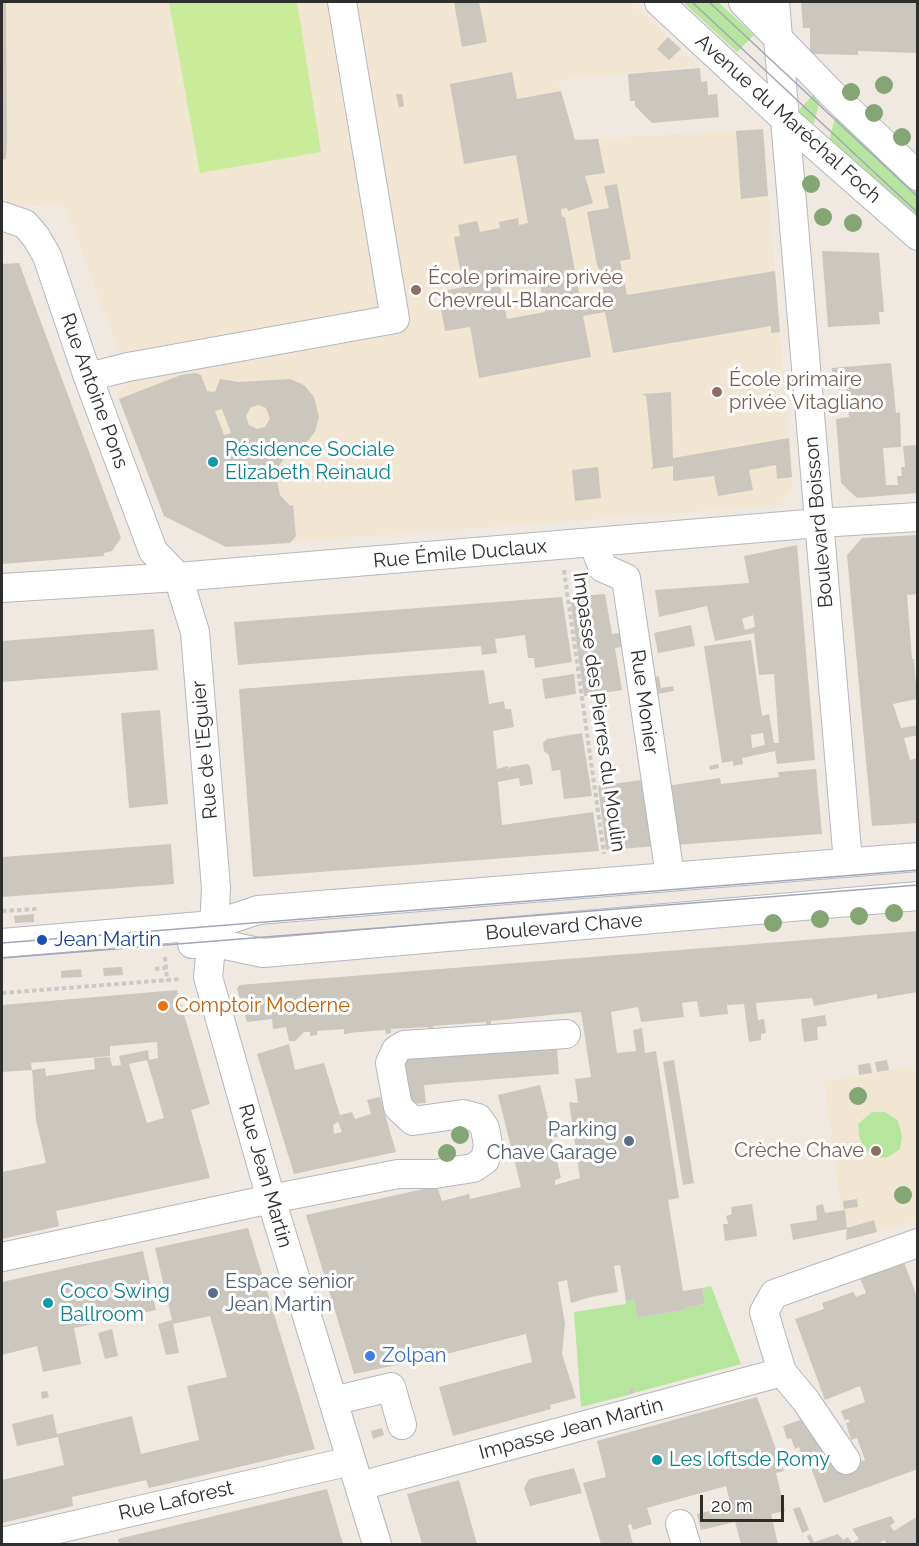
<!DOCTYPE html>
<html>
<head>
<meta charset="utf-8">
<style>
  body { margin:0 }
  #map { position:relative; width:919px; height:1546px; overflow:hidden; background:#efe9e1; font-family:Raleway,sans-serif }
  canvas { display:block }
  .frame { position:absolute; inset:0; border:3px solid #2e2e2e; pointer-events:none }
  .scale { position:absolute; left:700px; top:1495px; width:84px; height:27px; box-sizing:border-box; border:3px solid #2e2e2e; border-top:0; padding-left:8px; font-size:18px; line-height:21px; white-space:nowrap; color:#2e2e2e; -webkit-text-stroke:4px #fff; paint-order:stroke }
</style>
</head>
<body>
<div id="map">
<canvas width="919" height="1546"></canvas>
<div class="frame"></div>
<div class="scale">20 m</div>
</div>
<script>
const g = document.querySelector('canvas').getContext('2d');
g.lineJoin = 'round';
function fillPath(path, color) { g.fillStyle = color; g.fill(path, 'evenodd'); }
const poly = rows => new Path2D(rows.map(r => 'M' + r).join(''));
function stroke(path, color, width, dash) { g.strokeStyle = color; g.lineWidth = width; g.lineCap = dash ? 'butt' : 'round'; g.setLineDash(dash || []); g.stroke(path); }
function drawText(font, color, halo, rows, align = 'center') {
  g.font = font + ' Raleway,sans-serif'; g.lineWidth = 6; g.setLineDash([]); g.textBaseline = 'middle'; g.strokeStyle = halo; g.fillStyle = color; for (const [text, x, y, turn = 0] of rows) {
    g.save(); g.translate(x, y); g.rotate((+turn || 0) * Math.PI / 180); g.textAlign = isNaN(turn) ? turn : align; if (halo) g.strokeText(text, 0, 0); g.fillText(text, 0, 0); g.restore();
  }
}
const education = poly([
  [6,2,630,2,699,66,558,80,575,140,763,129,793,488,780,505,226,547,164,516,119,399,118,391,123,389,129,378,128,358,119,352,65,205,6,207],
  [917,1066,917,1221,846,1240,824,1081]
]);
const green = poly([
  [683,2,718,2,754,35,737,52],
  [817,91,821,95,812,131,795,114],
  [837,111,917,186,917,228,828,144],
  [872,1112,885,1112,898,1121,902,1136,900,1149,888,1157,875,1158,864,1148,859,1136,858,1124],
  [711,1286,741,1364,634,1393,635,1387,629,1389,628,1395,581,1407,574,1312,626,1304,626,1301,634,1299,637,1318,685,1310,685,1308,705,1304,702,1288]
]);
const pitch = poly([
  [169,2,297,2,321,152,200,173]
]);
const building = poly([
  [2,2,6,2,7,141,6,159,2,160],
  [454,2,479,2,487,42,462,47],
  [801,2,918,2,918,53,858,51,858,55,810,54,810,28,803,28],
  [668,37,681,49,669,60,657,49],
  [700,68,701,82,707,81,708,95,717,94,719,117,652,123,635,106,635,101,630,101,628,74],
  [512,72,517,99,561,91,575,140,598,139,605,173,585,176,593,203,568,211,567,208,561,209,562,217,565,217,582,309,604,305,604,298,601,274,597,265,587,212,609,208,604,186,617,184,631,259,620,261,627,295,775,271,780,332,771,333,771,326,613,353,605,312,583,316,591,357,479,378,470,327,445,331,438,292,463,287,454,237,460,236,458,225,477,221,480,232,500,228,499,222,518,218,519,225,528,223,527,217,516,155,464,164,450,84],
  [538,274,545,312,507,319,499,281],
  [396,94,402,94,404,106,399,108],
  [763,129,768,196,741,199,736,131],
  [822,251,879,253,884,312,879,312,880,324,828,327],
  [19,263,121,538,112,551,104,553,104,556,2,564,2,264],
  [891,363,896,413,900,412,901,447,883,448,886,485,898,485,897,476,902,476,901,467,905,467,903,446,918,445,918,493,857,498,841,483,836,419,849,417,846,385,838,386,833,380,832,368],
  [195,373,201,375,207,391,215,392,220,379,239,382,290,379,304,385,314,397,319,417,315,432,305,444,289,452,275,471,280,495,290,506,293,505,296,536,290,543,226,547,164,516,119,399,181,375],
  [259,405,266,408,270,419,265,427,257,429,249,425,246,416,251,407],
  [222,409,231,433,224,435,215,411],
  [671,392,673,458,789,438,792,477,777,479,776,465,749,470,753,490,718,496,714,476,673,481,673,466,650,469,653,467,648,414,646,396,642,394],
  [598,467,601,498,575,501,572,470],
  [918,535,918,594,907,595,912,659,914,659,917,699,893,704,901,728,918,725,918,735,904,738,910,760,918,758,918,823,872,826,847,555,862,538],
  [797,545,815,760,777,764,775,751,742,758,743,764,733,766,733,761,722,763,704,646,751,640,762,716,769,714,774,743,779,743,774,674,759,675,754,633,715,641,707,606,659,617,655,590,749,583,744,556],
  [753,615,755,627,745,630,742,619],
  [763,733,765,745,752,748,751,735],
  [605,594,612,634,620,633,622,647,615,648,622,690,584,696,570,597],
  [562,597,572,662,535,668,534,658,528,658,525,635,495,639,497,653,482,655,481,646,238,665,234,622],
  [691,625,695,646,658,653,654,633],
  [154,629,158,670,2,682,2,641],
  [484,670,489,704,504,701,505,709,511,709,514,727,493,731,497,769,508,766,509,770,510,767,527,764,530,766,533,784,520,786,519,778,498,782,502,825,593,812,599,851,253,877,239,689],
  [574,674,576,694,545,699,542,679],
  [659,676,661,688,673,686,674,691,652,695,649,678],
  [160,710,168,804,129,808,121,713],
  [582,733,592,796,564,799,560,770,552,771,549,755,544,751,543,743,547,739],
  [718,764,719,768,710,770,709,766],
  [816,769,822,834,675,845,666,786,720,778,721,784,779,777,778,772],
  [648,779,658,846,606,850,598,786],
  [171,844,174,884,2,897,2,857],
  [34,914,34,922,15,923,14,916],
  [918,931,918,992,877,999,877,994,814,1006,812,998,756,1003,758,1020,764,1019,766,1033,761,1034,761,1040,749,1042,744,1004,727,1005,728,1014,700,1017,697,1001,682,1003,684,1017,641,1022,638,1007,611,1012,617,1053,636,1051,633,1030,642,1028,645,1053,656,1051,679,1198,668,1200,683,1291,702,1288,705,1304,685,1308,685,1310,637,1318,634,1299,626,1301,620,1265,614,1266,618,1292,591,1297,571,1303,567,1280,558,1282,565,1324,562,1354,576,1398,550,1405,551,1409,453,1436,439,1387,532,1362,526,1334,430,1358,354,1374,306,1215,437,1186,442,1201,469,1194,470,1199,521,1187,498,1095,540,1085,550,1126,554,1125,558,1137,552,1138,561,1178,555,1180,555,1185,580,1178,569,1102,578,1103,575,1079,591,1077,581,1012,491,1021,491,1025,486,1025,486,1022,433,1026,433,1030,429,1030,428,1027,391,1029,391,1033,386,1034,385,1030,348,1033,348,1034,344,1034,344,1029,317,1031,317,1035,310,1036,310,1032,304,1032,295,1041,289,1041,286,1027,273,1029,272,1019,247,1022,237,989,239,985],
  [122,967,123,975,104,976,103,968],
  [81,969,82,977,61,978,61,971],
  [177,990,210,1104,191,1110,210,1178,56,1211,59,1226,2,1239,2,1172,46,1163,36,1120,32,1070,45,1068,46,1076,95,1069,94,1058,110,1057,112,1066,121,1065,119,1056,148,1050,149,1060,158,1058,157,1042,110,1046,110,1056,31,1063,32,1070,2,1072,2,1005],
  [147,1060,164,1118,147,1123,129,1064],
  [825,1015,827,1026,817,1027,818,1040,804,1042,801,1019],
  [289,1044,295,1070,324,1063,340,1115,352,1112,355,1119,371,1114,367,1100,380,1097,396,1152,294,1174,257,1054],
  [338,1122,342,1132,334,1134,333,1125],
  [557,1048,559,1074,424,1085,426,1103,409,1104,404,1059],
  [674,1060,694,1183,683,1185,663,1062],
  [887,1060,889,1070,877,1072,875,1062],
  [870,1063,872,1073,859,1075,858,1065],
  [857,1199,858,1207,844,1209,843,1201],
  [752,1204,757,1236,725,1241,723,1224,728,1224,726,1216,732,1214,731,1207],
  [823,1204,825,1213,845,1210,847,1228,874,1220,877,1232,846,1240,847,1229,793,1240,790,1224,817,1220,816,1206],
  [248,1228,315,1449,149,1488,146,1480,72,1497,73,1506,2,1523,2,1480,64,1465,58,1437,17,1446,12,1424,53,1414,57,1434,132,1416,141,1454,199,1440,187,1386,227,1377,210,1316,173,1324,179,1353,166,1355,158,1324,172,1320,155,1248],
  [143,1251,156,1310,74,1328,81,1364,43,1372,37,1346,2,1355,2,1282],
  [902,1257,918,1299,918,1469,824,1503,807,1457,803,1458,799,1447,795,1449,791,1438,787,1439,783,1426,803,1419,807,1430,811,1428,815,1440,819,1439,828,1448,836,1472,865,1460,857,1438,851,1440,846,1423,850,1422,848,1419,845,1421,841,1411,865,1402,860,1386,825,1400,795,1319,824,1309,822,1303,853,1292,856,1297,866,1293,858,1273],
  [112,1329,118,1356,105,1359,98,1333],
  [635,1387,634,1393,628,1395,629,1389],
  [47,1391,49,1397,42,1399,41,1392],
  [757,1397,784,1471,776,1473,785,1511,771,1514,778,1544,741,1544,735,1522,701,1530,697,1514,731,1506,726,1486,647,1508,652,1524,633,1530,631,1524,628,1525,633,1544,601,1544,583,1483,606,1477,597,1441],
  [382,1428,384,1435,373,1439,371,1431],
  [574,1468,582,1493,530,1506,524,1488,529,1479],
  [459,1480,477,1544,422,1544,407,1494],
  [327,1489,343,1544,119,1544,118,1539],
  [800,1507,809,1530,802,1533,793,1509],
  [891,1516,895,1522,890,1526,894,1531,918,1516,918,1544,887,1544,884,1540,878,1544,810,1544,807,1536,810,1534,814,1542,838,1534,843,1540,848,1537,852,1543,859,1539,852,1529]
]);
const path = poly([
  [564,570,604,854],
  [2,911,37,909],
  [165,957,167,980],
  [155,969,166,968],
  [2,993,181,979]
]);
const minor = poly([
  [659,2,786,120,918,236],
  [743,2,832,94,918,176],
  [775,2,848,862],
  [2,216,25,224,36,237,47,256,88,377,153,551,178,577,195,632,216,888,215,909,208,977,271,1199,377,1544],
  [88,377,128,367,395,319,342,2],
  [593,543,603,568,626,578,670,876],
  [2,588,178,577,819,523,918,517],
  [2,943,213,925,258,910,918,857],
  [192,944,211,942,263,953,918,896],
  [2,1257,271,1199,398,1174,435,1174,473,1168,485,1160,488,1145,485,1128,478,1118,463,1114,413,1121,398,1107,390,1063,396,1050,404,1045,566,1034],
  [333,1401,391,1387,402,1425],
  [846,1460,806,1401,782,1372,764,1312,774,1294,918,1243],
  [360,1486,782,1372],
  [680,1524,686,1544],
  [2,1542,351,1461]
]);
const tram = poly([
  [692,2,918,213],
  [709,2,918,197],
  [2,943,918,870],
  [2,958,918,885]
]);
const trees = [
  [884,85],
  [851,92],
  [874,113],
  [902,137],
  [811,184],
  [823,217],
  [853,223],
  [894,913],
  [859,916],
  [820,919],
  [773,923],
  [858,1096],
  [460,1135],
  [447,1153],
  [903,1195]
];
const markers = [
  [416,290,6,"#8d6e63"],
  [717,392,6,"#8d6e63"],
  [213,462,6,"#0f9aa8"],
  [42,940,6,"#1a4fb4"],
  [163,1006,6,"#e8710a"],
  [629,1141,6,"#5c6f8a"],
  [876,1151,6,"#8d6e63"],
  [213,1293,6,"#5c6f8a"],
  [48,1303,6,"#0f9aa8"],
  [370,1356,6,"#3f7fe0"],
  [657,1460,6,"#0f9aa8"]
];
const streetNames = [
  ["Avenue du Maréchal Foch",788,119,42],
  ["Rue Antoine Pons",94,391,70],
  ["Boulevard Boisson",819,522,-95],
  ["Rue Émile Duclaux",460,554,-5],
  ["Rue Monier",644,702,82],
  ["Impasse des Pierres du Moulin",599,712,82],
  ["Rue de l'Eguier",205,750,-95],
  ["Boulevard Chave",564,927,-5],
  ["Rue Jean Martin",265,1176,74],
  ["Impasse Jean Martin",571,1429,-15],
  ["Rue Laforest",176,1501,-13]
];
const educationNames = [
  ["École primaire privée",428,278],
  ["Chevreul-Blancarde",428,301],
  ["École primaire",729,380],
  ["privée Vitagliano",729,403],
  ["Crèche Chave",864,1151,"right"]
];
const cultureNames = [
  ["Résidence Sociale",225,450],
  ["Elizabeth Reinaud",225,473],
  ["Coco Swing",60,1292],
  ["Ballroom",60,1315],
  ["Les loftsde Romy",669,1460]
];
const transitNames = [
  ["Jean Martin",54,940]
];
const foodNames = [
  ["Comptoir Moderne",175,1006]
];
const serviceNames = [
  ["Parking",617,1130],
  ["Chave Garage",617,1153],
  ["Espace senior",225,1282,"left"],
  ["Jean Martin",225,1305,"left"]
];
const shopNames = [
  ["Zolpan",382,1356]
];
fillPath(education, '#f0e6d1');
fillPath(green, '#b6e59e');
fillPath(pitch, '#c9ec9a');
fillPath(building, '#cbc7bf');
stroke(minor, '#b4b7c1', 30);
stroke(path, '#c9c9c9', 4, [4.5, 3]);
stroke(minor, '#fff', 28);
stroke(tram, '#a3a6b8', 1.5);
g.fillStyle = '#84a574';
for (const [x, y] of trees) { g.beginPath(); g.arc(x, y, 9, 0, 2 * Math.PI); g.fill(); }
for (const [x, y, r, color] of markers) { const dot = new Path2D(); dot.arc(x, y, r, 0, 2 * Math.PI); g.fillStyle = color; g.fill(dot); stroke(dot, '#fff', 2); }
drawText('20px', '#2e2e2e', '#fff', streetNames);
drawText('20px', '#785e54', '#fff', educationNames, 'left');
drawText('20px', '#0d838f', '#fff', cultureNames, 'left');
drawText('20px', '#164399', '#fff', transitNames, 'left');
drawText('20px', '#c56008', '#fff', foodNames, 'left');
drawText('20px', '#4e5e75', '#fff', serviceNames, 'right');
drawText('20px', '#366cbe', '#fff', shopNames, 'left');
</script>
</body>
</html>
